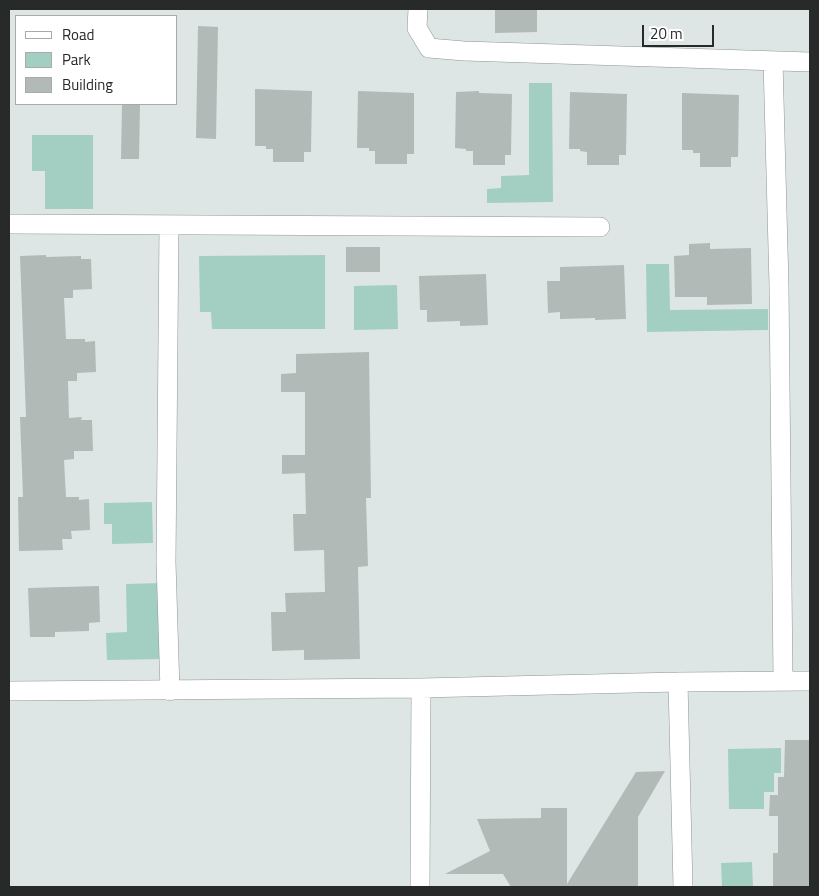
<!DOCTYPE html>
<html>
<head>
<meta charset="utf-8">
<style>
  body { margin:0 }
  #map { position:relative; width:819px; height:896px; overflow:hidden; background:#dde6e4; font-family:"Titillium Web",sans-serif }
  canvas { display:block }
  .frame { position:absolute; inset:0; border:10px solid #272a29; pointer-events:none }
  .legend { position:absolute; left:15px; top:15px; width:162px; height:90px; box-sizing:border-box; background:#fff; border:1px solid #a9aaa9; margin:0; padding:6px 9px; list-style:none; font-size:15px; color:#272a29 }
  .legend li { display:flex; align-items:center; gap:10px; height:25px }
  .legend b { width:25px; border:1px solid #a9aaa9 }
  .scale { position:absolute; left:642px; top:25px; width:72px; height:22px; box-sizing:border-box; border:2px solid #272a29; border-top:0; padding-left:6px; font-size:15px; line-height:18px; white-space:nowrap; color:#272a29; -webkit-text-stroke:4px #fff; paint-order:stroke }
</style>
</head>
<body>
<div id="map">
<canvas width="819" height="896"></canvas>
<div class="frame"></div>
<ul class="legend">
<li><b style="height:6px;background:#fff"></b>Road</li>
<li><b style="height:14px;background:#a3cfc3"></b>Park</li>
<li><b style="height:14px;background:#b1bab7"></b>Building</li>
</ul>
<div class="scale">20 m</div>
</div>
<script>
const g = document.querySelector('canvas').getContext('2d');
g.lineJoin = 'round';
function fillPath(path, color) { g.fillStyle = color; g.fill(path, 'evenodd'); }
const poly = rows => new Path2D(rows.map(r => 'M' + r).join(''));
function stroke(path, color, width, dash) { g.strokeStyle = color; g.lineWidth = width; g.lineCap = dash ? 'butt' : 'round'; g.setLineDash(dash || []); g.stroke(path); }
const green = poly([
  [529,83,552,83,553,202,487,203,487,189,501,188,501,176,529,175],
  [32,135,93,135,93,209,45,209,45,171,32,171],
  [325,255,325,329,212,329,211,312,200,312,199,256],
  [646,264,669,264,670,310,768,309,768,330,647,332],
  [397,285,398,329,354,330,354,286],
  [152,502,153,543,112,544,112,524,104,524,104,503],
  [162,583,164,659,107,660,106,633,127,632,126,584],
  [781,748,781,773,774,773,774,792,764,792,764,809,729,809,728,749],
  [752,862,753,887,722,887,721,863]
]);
const building = poly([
  [495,9,537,9,537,32,495,33],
  [198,26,218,27,216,139,196,138],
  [255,89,312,91,311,152,304,152,304,162,273,162,273,149,266,149,266,146,255,146],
  [358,91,414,93,414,154,407,154,407,164,375,164,375,151,369,151,369,148,357,148],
  [479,91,479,93,512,94,511,155,505,155,505,165,473,165,473,151,466,151,466,149,455,148,456,92],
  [570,92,627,94,626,155,619,155,619,165,587,165,587,152,580,151,580,149,569,149],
  [682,93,739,95,738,157,731,157,731,167,700,167,700,153,693,153,693,150,682,150],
  [122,104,140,104,139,159,121,159],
  [710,243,710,249,751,248,752,304,707,305,707,297,675,297,674,256,689,255,689,244],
  [346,247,380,247,380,272,346,272],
  [46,255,46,257,81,256,81,259,91,259,92,289,73,290,73,298,64,298,66,339,85,339,85,342,95,341,96,372,77,373,77,381,68,381,69,418,82,417,81,420,92,420,93,451,74,451,74,459,64,460,66,497,79,497,79,500,89,499,90,530,71,531,72,539,62,539,63,550,19,551,18,497,23,497,20,417,26,417,20,256],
  [624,265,626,319,595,320,595,318,560,319,560,312,548,313,547,281,560,281,560,267],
  [486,274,488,325,460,326,460,321,427,322,427,310,420,310,419,276],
  [369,352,371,498,366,498,368,566,358,567,360,659,304,660,304,650,272,651,271,612,286,612,285,593,325,592,324,550,294,551,293,514,306,514,305,473,282,474,282,455,305,455,305,392,281,392,281,374,296,373,296,354],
  [99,586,100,622,89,623,89,631,55,632,55,637,30,637,28,588],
  [785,740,810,740,810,887,773,887,773,853,778,853,778,816,769,816,770,795,778,795,778,777,784,777],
  [665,771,638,817,638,887,511,887,503,874,445,874,490,851,477,819,541,818,541,808,567,808,567,884,636,772]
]);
const minor = poly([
  [418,9,417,28,429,48,464,51,810,62],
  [773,61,779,286,783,681],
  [9,224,600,227],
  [169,225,166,562,170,691],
  [678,682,683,887],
  [9,691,421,688,678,682,810,681],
  [420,887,421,688]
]);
fillPath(green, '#a3cfc3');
fillPath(building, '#b1bab7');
stroke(minor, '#8d9693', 20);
stroke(minor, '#fff', 19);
</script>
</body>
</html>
